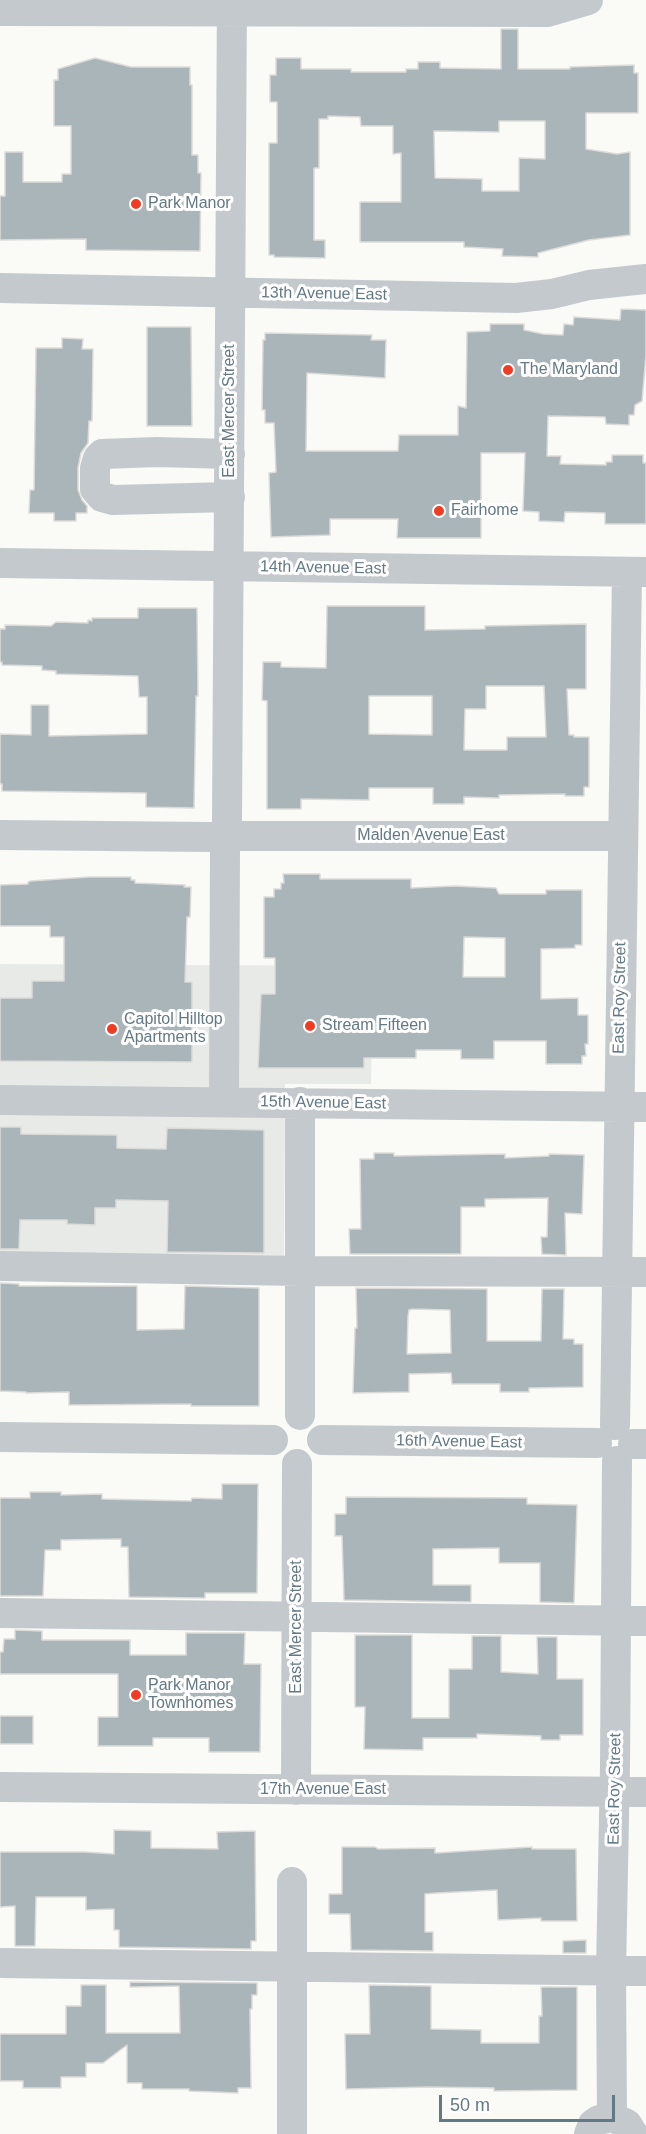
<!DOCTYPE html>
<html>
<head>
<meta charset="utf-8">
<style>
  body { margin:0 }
  #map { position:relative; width:646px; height:2134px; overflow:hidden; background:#fafaf7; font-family:Helvetica,sans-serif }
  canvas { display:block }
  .scale { position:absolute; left:439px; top:2095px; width:176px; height:27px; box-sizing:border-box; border:3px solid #637984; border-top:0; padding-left:8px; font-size:18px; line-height:21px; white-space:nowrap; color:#637984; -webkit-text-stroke:4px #fff; paint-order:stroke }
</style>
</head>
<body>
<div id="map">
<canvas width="646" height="2134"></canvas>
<div class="scale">50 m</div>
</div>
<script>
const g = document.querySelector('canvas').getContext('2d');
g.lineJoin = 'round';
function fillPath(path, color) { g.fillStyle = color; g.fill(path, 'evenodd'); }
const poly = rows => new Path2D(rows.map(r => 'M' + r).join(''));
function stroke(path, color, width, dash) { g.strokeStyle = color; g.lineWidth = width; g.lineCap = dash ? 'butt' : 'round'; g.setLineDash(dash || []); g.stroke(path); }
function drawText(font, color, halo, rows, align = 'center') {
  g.font = font + ' Helvetica,sans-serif'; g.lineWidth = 6; g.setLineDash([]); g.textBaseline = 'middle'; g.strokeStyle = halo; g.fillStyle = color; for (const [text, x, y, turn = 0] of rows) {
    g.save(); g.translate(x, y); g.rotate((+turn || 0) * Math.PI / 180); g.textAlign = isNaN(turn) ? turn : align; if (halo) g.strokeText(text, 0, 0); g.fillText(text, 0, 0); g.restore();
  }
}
const built = poly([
  [0,964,373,966,371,1084,285,1084,284,1266,0,1262]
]);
const building = poly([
  [501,29,518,29,518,69,570,69,570,67,634,65,634,73,638,73,638,113,586,113,586,149,617,154,630,152,630,235,589,240,538,253,538,257,502,256,503,249,464,247,464,242,360,242,360,202,401,202,401,153,393,154,393,126,361,126,360,117,328,116,328,119,319,119,319,168,314,168,314,240,325,240,325,258,274,257,274,255,269,255,269,143,277,143,277,102,270,102,270,75,276,75,276,58,301,58,301,69,351,69,351,72,406,72,406,69,418,69,418,62,440,62,440,68,501,69,501,29],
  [499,121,545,121,545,159,519,158,519,191,482,191,482,179,435,178,434,131,499,132,499,121],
  [95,58,131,67,190,67,190,85,192,85,192,155,198,155,198,173,201,173,200,251,86,250,86,239,0,240,0,196,5,196,5,152,23,152,23,182,62,182,62,174,71,174,71,126,54,126,54,80,58,80,58,69,95,58],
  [621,309,646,310,646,355,642,401,635,405,634,415,629,415,629,425,606,424,605,417,548,416,547,456,561,456,560,464,606,465,606,462,612,462,612,455,643,455,643,463,646,463,646,524,605,524,605,513,565,512,564,522,539,521,539,512,523,511,525,453,481,453,481,538,397,538,398,519,330,519,330,535,271,537,269,473,276,472,274,423,265,423,265,410,262,410,263,340,265,340,265,333,372,335,371,340,386,340,385,378,307,373,306,451,398,451,399,435,458,435,458,406,466,408,467,332,490,331,490,324,524,324,524,330,543,334,563,335,564,324,573,325,574,317,620,320,621,309],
  [147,327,191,327,192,426,147,426,147,327],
  [62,338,83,339,82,349,93,349,92,421,89,421,88,443,81,453,78,468,78,490,82,500,87,506,87,513,76,513,76,521,54,521,54,513,29,513,30,490,34,490,36,348,62,348,62,338],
  [327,606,425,606,425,630,485,629,485,626,586,624,586,689,567,689,569,735,574,735,574,737,589,737,589,787,584,787,584,796,565,796,565,794,499,795,499,798,464,797,464,804,433,804,433,788,369,788,369,800,301,799,301,809,267,809,267,701,262,700,263,662,281,662,281,667,326,668,327,606],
  [486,686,544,686,546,737,507,737,507,750,464,750,465,709,486,709,486,686],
  [369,696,432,696,432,735,369,734,369,696],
  [138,608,197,608,198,696,196,696,194,808,146,807,146,793,2,791,2,784,0,784,0,734,31,735,31,705,49,705,49,736,147,734,147,697,139,697,138,676,56,674,56,671,42,670,42,666,2,665,2,662,0,662,0,629,5,629,5,625,51,626,56,622,88,623,88,620,92,621,92,618,138,618,138,608],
  [283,874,320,874,320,879,411,879,411,888,455,886,496,888,499,894,546,894,546,890,582,890,582,945,575,945,575,948,541,949,541,999,578,998,578,1015,588,1015,588,1044,585,1044,586,1056,582,1056,582,1064,546,1064,546,1041,494,1041,494,1059,461,1059,461,1050,416,1050,416,1058,364,1058,364,1068,258,1068,261,994,275,994,275,958,264,958,264,897,274,897,274,889,281,889,281,883,284,883,283,874],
  [464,937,505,938,505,977,463,977,464,937],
  [89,877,131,877,131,880,135,880,135,883,185,885,184,887,191,887,190,917,187,917,185,982,192,982,192,1062,0,1061,0,998,32,998,32,981,64,981,64,937,50,937,50,926,0,926,0,885,28,884,28,882,31,881,89,877],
  [0,1127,21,1127,21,1134,117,1135,117,1148,166,1149,167,1128,264,1130,264,1253,167,1252,168,1201,116,1200,116,1208,95,1208,95,1225,67,1224,67,1220,20,1220,19,1249,0,1249,0,1127],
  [374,1153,394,1153,394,1156,505,1154,505,1158,549,1156,549,1154,584,1155,582,1214,565,1213,566,1255,542,1254,541,1237,547,1237,548,1198,485,1199,485,1207,461,1207,461,1254,350,1254,349,1229,361,1229,360,1159,374,1159,374,1153],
  [0,1283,19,1284,19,1286,137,1286,137,1330,184,1329,185,1286,259,1288,259,1406,191,1406,191,1404,69,1405,69,1392,26,1393,26,1392,0,1391,0,1283],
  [356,1288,487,1289,487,1341,541,1341,542,1289,564,1289,563,1339,574,1339,574,1344,583,1344,583,1387,529,1388,529,1392,500,1392,500,1384,452,1384,451,1373,409,1374,409,1392,353,1393,355,1328,357,1328,356,1288],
  [413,1309,450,1310,451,1353,407,1354,408,1316,409,1310,413,1309],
  [222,1484,258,1484,257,1593,205,1593,205,1598,129,1597,128,1547,121,1547,121,1539,61,1540,61,1550,45,1550,43,1596,0,1596,0,1498,30,1498,30,1492,61,1492,61,1495,102,1494,102,1499,191,1501,192,1498,222,1499,222,1484],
  [346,1497,527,1498,527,1504,577,1505,574,1603,540,1602,540,1563,499,1563,499,1548,433,1549,433,1585,471,1585,471,1602,344,1600,342,1536,335,1536,335,1514,346,1514,346,1497],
  [15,1630,42,1631,42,1640,130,1640,130,1655,186,1655,186,1633,245,1633,244,1664,261,1664,260,1752,209,1752,209,1738,153,1738,153,1746,98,1746,98,1717,118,1717,118,1674,0,1674,0,1652,3,1652,4,1639,15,1639,15,1630],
  [355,1635,412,1635,412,1718,449,1718,449,1669,472,1669,472,1636,501,1636,501,1672,538,1674,537,1637,557,1637,557,1679,583,1679,583,1735,560,1735,560,1740,541,1740,541,1736,477,1734,477,1738,423,1738,423,1750,364,1749,365,1707,355,1707,355,1635],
  [0,1716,33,1716,33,1744,0,1744,0,1716],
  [114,1830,151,1831,151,1848,218,1849,217,1832,255,1831,256,1941,251,1941,251,1949,119,1947,119,1930,114,1930,114,1909,86,1910,86,1897,36,1897,35,1946,15,1946,15,1906,0,1907,0,1852,85,1852,114,1854,114,1830],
  [342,1847,375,1847,378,1849,435,1848,435,1853,532,1847,532,1849,576,1849,577,1921,541,1921,541,1918,498,1920,497,1890,436,1893,425,1894,425,1932,433,1932,433,1951,351,1950,350,1914,329,1914,329,1894,342,1894,342,1847],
  [586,1940,586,1953,563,1953,563,1941,586,1940],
  [130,1982,257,1983,257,1995,252,1995,252,2009,250,2009,251,2088,238,2088,238,2093,189,2091,189,2089,142,2089,142,2083,127,2083,127,2045,103,2063,86,2063,86,2077,61,2077,61,2088,23,2088,23,2081,0,2081,0,2034,66,2034,66,2006,81,2006,81,1985,106,1985,106,2033,180,2033,179,1986,130,1987,130,1982],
  [369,1985,431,1986,431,2029,481,2030,481,2043,539,2043,539,2016,542,2016,541,1987,577,1987,577,2090,494,2091,494,2088,428,2087,346,2089,345,2034,370,2034,369,1985]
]);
const minor = poly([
  [0,11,547,12,588,0],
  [0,288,516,298,552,294,589,285,646,279],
  [230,454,157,452,102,454,98,458,95,468,95,489,102,497,113,500,230,497],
  [0,563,646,572],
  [227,821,232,0],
  [0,835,210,837],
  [240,836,622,836],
  [0,1100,646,1107],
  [224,1101,225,851],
  [300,1102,300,1415],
  [0,1266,300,1271,646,1272],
  [615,1425,627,572],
  [0,1437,273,1440],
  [322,1440,597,1443],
  [633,1444,646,1444],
  [0,1613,646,1621],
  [0,1787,646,1792],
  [296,1790,297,1464],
  [0,1963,646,1971],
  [612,2117,611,1971,615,1767,617,1461],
  [292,2134,292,1882],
  [589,2134,593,2124,599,2120,612,2117,627,2124,633,2134]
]);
const markers = [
  [136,204,6,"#ef3c22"],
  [508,370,6,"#ef3c22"],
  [439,511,6,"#ef3c22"],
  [310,1026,6,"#ef3c22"],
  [112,1029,6,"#ef3c22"],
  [136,1695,6,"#ef3c22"]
];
const poiNames = [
  ["Park Manor",148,204],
  ["The Maryland",520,370],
  ["Fairhome",451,511],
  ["Capitol Hilltop",124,1020],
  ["Apartments",124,1038],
  ["Stream Fifteen",322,1026],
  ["Park Manor",148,1686],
  ["Townhomes",148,1704]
];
const streetNames = [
  ["13th Avenue East",324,294,1],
  ["East Mercer Street",230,411,-90],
  ["14th Avenue East",323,568,1],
  ["Malden Avenue East",431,836],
  ["East Roy Street",620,998,-89],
  ["15th Avenue East",323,1103,1],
  ["16th Avenue East",459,1442,1],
  ["East Mercer Street",297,1627,-90],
  ["East Roy Street",615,1789,-89],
  ["17th Avenue East",323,1790]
];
fillPath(built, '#e8eae8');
fillPath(building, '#a9b5b9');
stroke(building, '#dcdbd9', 1.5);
stroke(minor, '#c3c9cc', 30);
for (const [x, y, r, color] of markers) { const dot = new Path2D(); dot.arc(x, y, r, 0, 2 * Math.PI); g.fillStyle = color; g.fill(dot); stroke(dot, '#fff', 2); }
drawText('16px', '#637984', '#fff', poiNames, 'left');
drawText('16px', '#637984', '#fff', streetNames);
</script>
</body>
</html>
